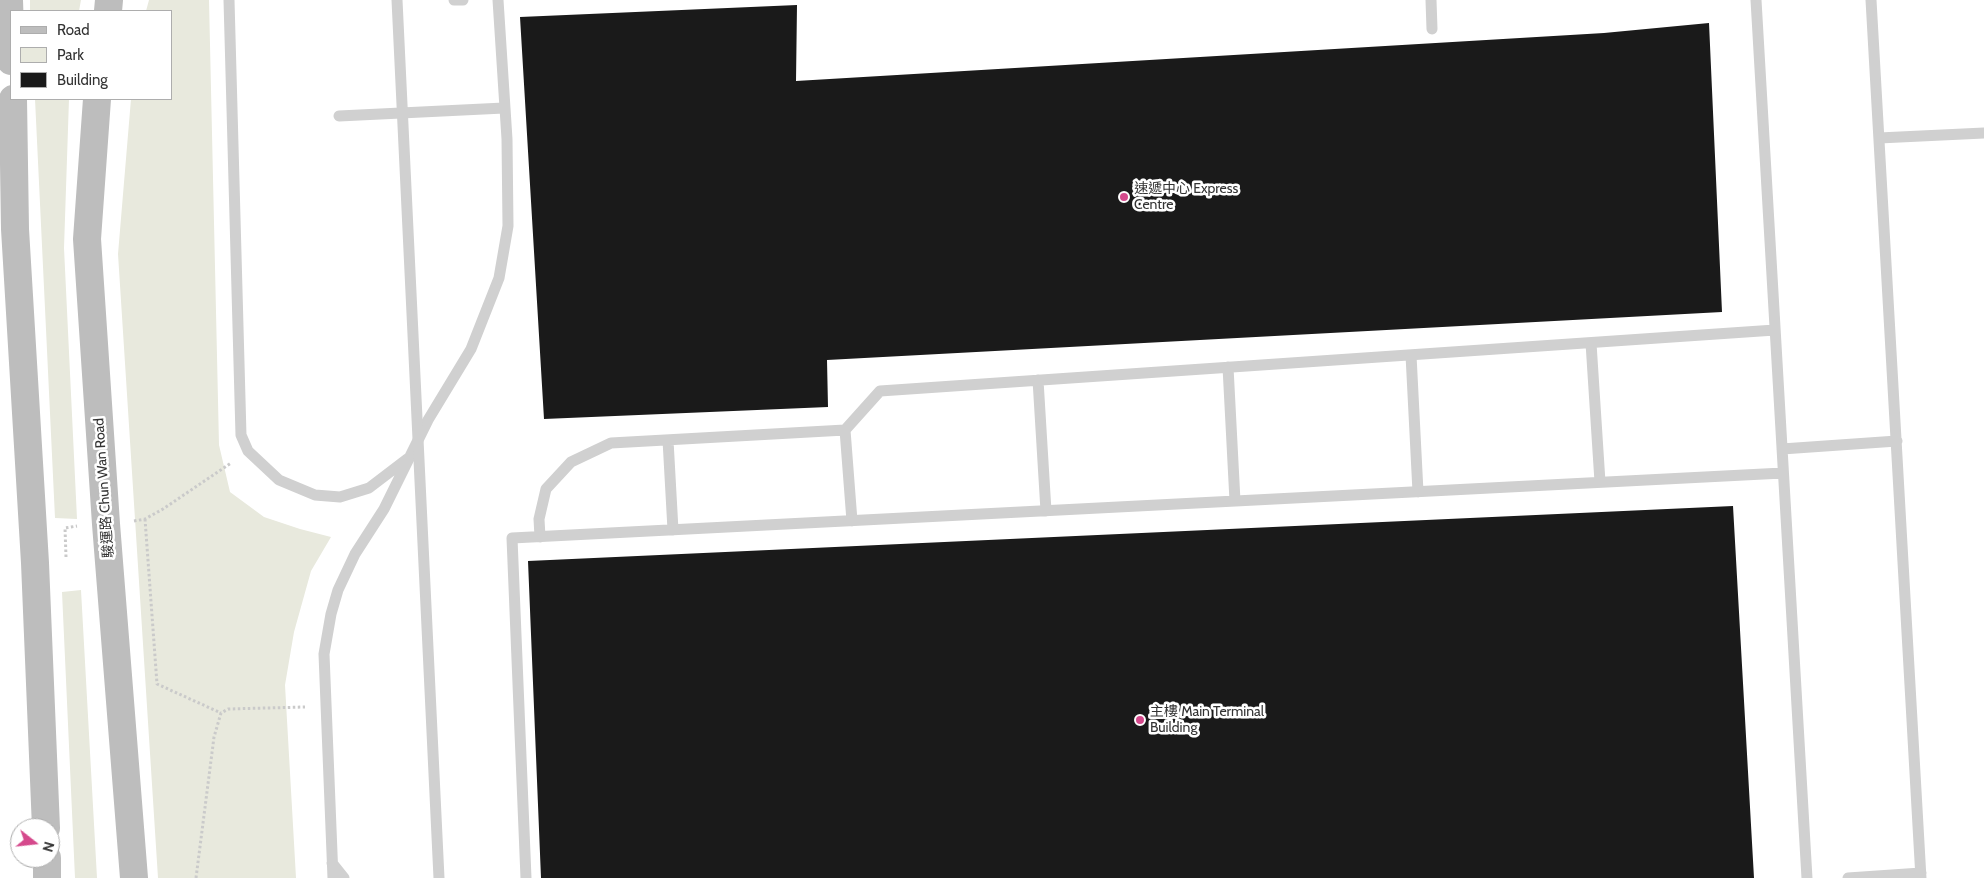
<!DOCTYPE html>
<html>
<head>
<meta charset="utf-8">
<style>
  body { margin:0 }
  #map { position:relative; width:1984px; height:878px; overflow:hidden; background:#fff; font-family:Cabin,sans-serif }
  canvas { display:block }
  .legend { position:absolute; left:10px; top:10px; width:162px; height:90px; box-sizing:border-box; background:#fff; border:1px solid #adadad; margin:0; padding:6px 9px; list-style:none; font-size:15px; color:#333 }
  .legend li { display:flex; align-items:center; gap:10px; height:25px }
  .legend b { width:25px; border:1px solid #adadad }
  .north { position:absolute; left:10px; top:818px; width:50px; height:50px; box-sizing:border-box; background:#fff; border:1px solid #adadad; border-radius:50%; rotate:106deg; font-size:14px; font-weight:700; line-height:20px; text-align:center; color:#333 }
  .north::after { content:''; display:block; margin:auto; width:18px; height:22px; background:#d5498c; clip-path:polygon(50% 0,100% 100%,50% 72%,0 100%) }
</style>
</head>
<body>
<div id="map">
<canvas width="1984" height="878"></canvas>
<ul class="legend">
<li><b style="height:6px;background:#bdbdbd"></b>Road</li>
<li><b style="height:14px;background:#e8e9dd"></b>Park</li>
<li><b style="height:14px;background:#1a1a1a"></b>Building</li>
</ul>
<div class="north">N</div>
</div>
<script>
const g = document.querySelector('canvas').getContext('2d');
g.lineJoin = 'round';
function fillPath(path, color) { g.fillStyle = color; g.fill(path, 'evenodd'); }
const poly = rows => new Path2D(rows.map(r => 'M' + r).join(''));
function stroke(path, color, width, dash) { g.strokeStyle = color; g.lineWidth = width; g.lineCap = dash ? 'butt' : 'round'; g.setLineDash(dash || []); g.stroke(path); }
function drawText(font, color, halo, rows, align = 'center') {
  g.font = font + ' Cabin,"Noto Sans TC",sans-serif'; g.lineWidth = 5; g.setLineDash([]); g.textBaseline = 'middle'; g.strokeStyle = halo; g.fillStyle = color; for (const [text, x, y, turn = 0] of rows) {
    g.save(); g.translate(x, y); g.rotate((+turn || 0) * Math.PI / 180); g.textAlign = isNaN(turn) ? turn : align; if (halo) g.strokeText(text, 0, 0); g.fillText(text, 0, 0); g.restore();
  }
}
const green = poly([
  [30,0,81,0,79,11,30,11],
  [149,0,209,0,219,445,230,492,264,517,300,529,331,537,311,571,294,632,285,685,296,878,158,878,118,254,131,99,171,99,171,11,146,11],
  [35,99,69,99,64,248,77,519,55,518],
  [81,590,97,878,75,878,62,592]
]);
const building = poly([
  [797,5,796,81,1604,33,1709,23,1722,312,827,360,828,407,544,419,520,17],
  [1733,506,1754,878,541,878,528,561]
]);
const path = poly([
  [145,519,157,684,221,713],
  [134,521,145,519,163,509,231,463],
  [66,557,65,528,77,526],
  [16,831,16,857],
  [196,878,214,737,221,713,228,709,305,707]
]);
const lane = poly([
  [229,0,241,435,248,451,279,480,315,495,340,497,369,488,407,459],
  [454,0,463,0],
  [1431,0,1432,29],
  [1756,0,1807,878],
  [1871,0,1921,878],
  [339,116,504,108],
  [1879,138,1984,133],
  [1591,343,1600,482],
  [1411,355,1418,492],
  [1228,367,1235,501],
  [1038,380,1046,511],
  [845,430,852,521],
  [668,440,673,530],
  [1782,449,1897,441],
  [540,537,539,519,546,489,571,462,611,443,845,430,880,391,1775,330],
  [332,863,344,878],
  [333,878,324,654,331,614,338,590,355,554,384,509,428,420,471,349,499,278,508,226,507,139,498,0],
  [526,878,512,538,1783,473],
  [1848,878,1921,873]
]);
const secondary = poly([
  [9,0,11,61],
  [108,11,109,0],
  [13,99,15,229,35,563,46,828],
  [97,99,87,239,106,524,134,878],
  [47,858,47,878]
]);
const laneBridge = poly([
  [397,0,439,878]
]);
const markers = [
  [1124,197,5,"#d5498c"],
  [1140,720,5,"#d5498c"]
];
const poiNames = [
  ["速遞中心 Express",1134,189],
  ["Centre",1134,205],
  ["主樓 Main Terminal",1150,712],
  ["Building",1150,728]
];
const streetNames = [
  ["駿運路 Chun Wan Road",104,488,-94]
];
fillPath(green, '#e8e9dd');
fillPath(building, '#1a1a1a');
stroke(path, '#cacaca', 3, [2.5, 2.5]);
stroke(lane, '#d0d0d0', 11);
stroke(secondary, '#bdbdbd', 28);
stroke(laneBridge, '#d0d0d0', 11);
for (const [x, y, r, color] of markers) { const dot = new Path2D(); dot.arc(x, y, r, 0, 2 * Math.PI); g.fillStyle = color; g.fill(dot); stroke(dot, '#fff', 2); }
drawText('14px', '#333', '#fff', poiNames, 'left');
drawText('14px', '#333', '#fff', streetNames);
</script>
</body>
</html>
